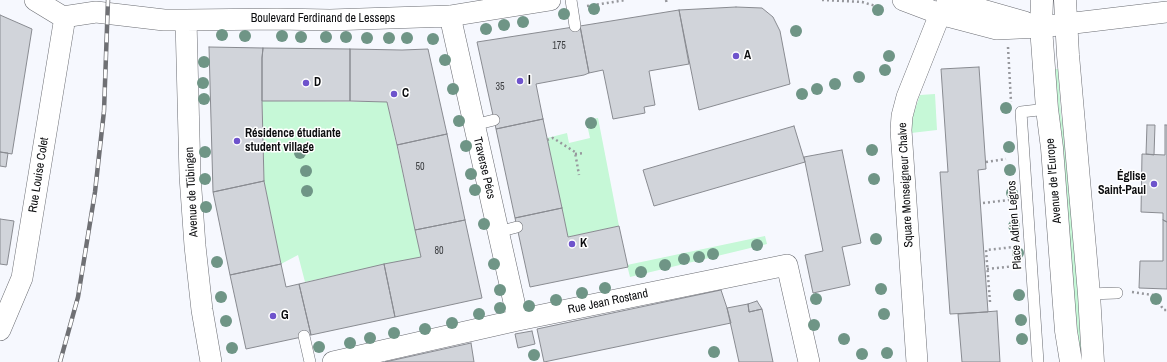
<!DOCTYPE html>
<html>
<head>
<meta charset="utf-8">
<style>
  body { margin:0 }
  canvas { display:block; background:#f6f8fe }
</style>
</head>
<body>
<canvas width="1167" height="362"></canvas>
<script>
const g = document.querySelector('canvas').getContext('2d');
g.lineJoin = 'round';
function fillPath(path, color) { g.fillStyle = color; g.fill(path, 'evenodd'); }
const poly = rows => new Path2D(rows.map(r => 'M' + r).join(''));
function stroke(path, color, width, dash) { g.strokeStyle = color; g.lineWidth = width; g.lineCap = dash ? 'butt' : 'round'; g.setLineDash(dash || []); g.stroke(path); }
function drawText(font, color, halo, rows, align = 'center') {
  g.font = font + ' "Archivo Narrow",sans-serif'; g.lineWidth = 3; g.setLineDash([]); g.textBaseline = 'middle'; g.strokeStyle = halo; g.fillStyle = color; for (const [text, x, y, turn = 0] of rows) {
    g.save(); g.translate(x, y); g.rotate((+turn || 0) * Math.PI / 180); g.textAlign = isNaN(turn) ? turn : align; if (halo) g.strokeText(text, 0, 0); g.fillText(text, 0, 0); g.restore();
  }
}
const green = poly([
  [1054,69,1058,69,1061,115,1069,152,1083,362,1079,362],
  [935,94,937,130,911,133,913,115,920,95],
  [262,101,387,102,421,257,305,282,298,255,281,264,264,181],
  [598,118,619,226,568,237,547,138,567,133,569,143,590,138,586,120],
  [765,236,767,244,630,277,627,265]
]);
const building = poly([
  [736,7,762,8,773,17,780,31,790,84,699,110,679,10,736,7],
  [679,10,689,64,649,71,655,105,644,107,645,113,613,119,603,70,589,73,580,26,679,10],
  [0,15,32,29,12,154,0,152,0,15],
  [580,26,589,73,584,75,536,84,543,119,496,129,477,42,580,26],
  [209,47,263,48,262,58,262,101,264,181,213,192,209,47],
  [263,48,350,49,350,101,262,101,262,58,263,48],
  [350,49,402,50,428,49,447,134,397,145,387,102,350,101,350,49],
  [979,67,986,169,978,170,988,312,950,314,940,172,948,172,941,69,979,67],
  [543,119,562,208,515,218,496,129,543,119],
  [1147,125,1155,125,1154,155,1146,154,1147,125],
  [1165,125,1167,125,1167,222,1163,220,1163,213,1141,212,1142,154,1165,155,1165,125],
  [794,126,805,162,654,206,643,170,794,126],
  [447,134,465,220,415,230,397,145,447,134],
  [842,150,861,243,842,247,850,285,813,293,805,255,823,251,804,157,842,150],
  [0,152,8,153,6,167,0,166,0,152],
  [264,181,281,264,230,275,213,192,264,181],
  [562,208,568,237,619,226,628,267,530,287,515,218,562,208],
  [0,219,14,221,7,265,0,264,0,219],
  [465,220,482,298,395,317,384,264,421,257,415,230,465,220],
  [1163,220,1167,222,1167,289,1139,288,1140,261,1163,261,1163,220],
  [281,264,286,287,299,284,311,335,246,349,230,275,281,264],
  [384,264,395,317,311,335,299,284,384,264],
  [721,290,727,308,731,323,544,362,537,329,721,290],
  [757,301,762,309,749,312,748,304,757,301],
  [748,304,749,312,762,309,773,362,739,362,727,308,748,304],
  [997,311,1000,362,962,362,958,314,997,311],
  [532,331,535,344,518,348,515,334,532,331],
  [471,343,474,362,385,362,471,343]
]);
const path = poly([
  [666,0,667,4],
  [822,0,862,2,886,9],
  [587,6,626,0],
  [1008,47,1011,102],
  [547,140,553,138,575,152,579,175],
  [575,154,584,153],
  [986,162,1006,159],
  [983,203,1009,200],
  [987,269,1015,266],
  [1132,292,1153,295,1164,310,1167,310],
  [990,302,986,250,1014,247]
]);
const lane = poly([
  [571,0,575,26],
  [474,125,494,120],
  [498,232,517,227],
  [1089,294,1117,293],
  [304,336,310,362],
  [1038,362,1021,112,1047,109]
]);
const street = poly([
  [35,0,63,17,96,12,164,20,186,20,277,19,330,20,450,16,550,0],
  [903,0,940,14,997,29,1041,27,1167,12],
  [947,0,1025,22],
  [450,16,518,320],
  [186,20,190,176,195,246,202,310,211,362],
  [0,330,22,278,64,23,63,17],
  [333,362,518,320,787,265,809,362],
  [917,362,901,130,902,116,907,97,940,14]
]);
const secondary = poly([
  [1042,0,1041,27,1047,109,1052,148,1066,331,1071,362],
  [1065,0,1068,55,1089,294,1093,362]
]);
const rail = poly([
  [60,362,78,297,95,192,104,111,108,0]
]);
const trees = [
  [594,9],
  [878,10],
  [564,14],
  [523,22],
  [504,25],
  [486,29],
  [796,31],
  [222,35],
  [245,36],
  [282,36],
  [301,37],
  [326,37],
  [346,37],
  [367,38],
  [389,38],
  [407,38],
  [433,39],
  [889,56],
  [445,60],
  [204,62],
  [885,70],
  [859,77],
  [203,83],
  [835,84],
  [453,89],
  [817,89],
  [802,94],
  [204,99],
  [1006,108],
  [459,121],
  [591,123],
  [466,146],
  [1009,147],
  [872,150],
  [205,152],
  [300,153],
  [1010,170],
  [306,171],
  [471,174],
  [205,179],
  [874,179],
  [475,190],
  [307,191],
  [1012,193],
  [206,207],
  [484,224],
  [1014,226],
  [876,239],
  [757,245],
  [1018,253],
  [713,254],
  [699,257],
  [684,259],
  [217,262],
  [494,264],
  [665,265],
  [641,272],
  [605,288],
  [881,289],
  [500,290],
  [582,293],
  [1019,295],
  [221,297],
  [816,299],
  [1156,299],
  [556,300],
  [529,306],
  [500,308],
  [479,314],
  [884,314],
  [1021,320],
  [226,321],
  [452,323],
  [814,325],
  [425,329],
  [394,333],
  [370,338],
  [844,339],
  [1022,339],
  [350,343],
  [319,347],
  [232,348],
  [714,352],
  [887,353],
  [862,354],
  [534,355]
];
const markers = [
  [736,56,4,"#6e53cc"],
  [520,81,4,"#6e53cc"],
  [306,83,4,"#6e53cc"],
  [394,94,4,"#6e53cc"],
  [237,141,4,"#6e53cc"],
  [1154,184,4,"#6e53cc"],
  [572,244,4,"#6e53cc"],
  [273,316,4,"#6e53cc"]
];
const numberNames = [
  ["175",559,46],
  ["35",500,87],
  ["50",420,167],
  ["80",439,251]
];
const streetNames = [
  ["Boulevard Ferdinand de Lesseps",323,19],
  ["Traverse Pécs",484,168,77],
  ["Rue Louise Colet",39,175,-81],
  ["Avenue de l'Europe",1054,181,-95],
  ["Square Monseigneur Chalve",906,185,-93],
  ["Avenue de Tübingen",192,192,-93],
  ["Place Adrien Legros",1015,225,-94],
  ["Rue Jean Rostand",608,302,-12]
];
const poiNames = [
  ["A",744,56],
  ["I",528,81],
  ["D",314,83],
  ["C",402,94],
  ["Résidence étudiante",245,134],
  ["student village",245,148],
  ["Église",1146,177,"right"],
  ["Saint-Paul",1146,191,"right"],
  ["K",580,244],
  ["G",281,316]
];
fillPath(green, '#c6f8d7');
fillPath(building, '#d1d4da');
stroke(building, '#898b91', 1);
stroke(lane, '#6b6d73', 12);
stroke(street, '#6b6d73', 22);
stroke(secondary, '#6b6d73', 23);
stroke(path, '#97989d', 2.5, [2, 3]);
stroke(lane, '#fff', 11);
stroke(street, '#fff', 21);
stroke(secondary, '#fff', 22);
stroke(rail, '#6f7074', 4.5);
stroke(rail, '#fff', 3, [9]);
g.fillStyle = '#6f9586';
for (const [x, y] of trees) { g.beginPath(); g.arc(x, y, 6, 0, 2 * Math.PI); g.fill(); }
for (const [x, y, r, color] of markers) { const dot = new Path2D(); dot.arc(x, y, r, 0, 2 * Math.PI); g.fillStyle = color; g.fill(dot); stroke(dot, '#fff', 1.5); }
drawText('10px', '#3d3f42', null, numberNames);
drawText('12px', '#0c0d0f', '#fff', streetNames);
drawText('bold 12px', '#0c0d0f', '#fff', poiNames, 'left');
</script>
</body>
</html>
